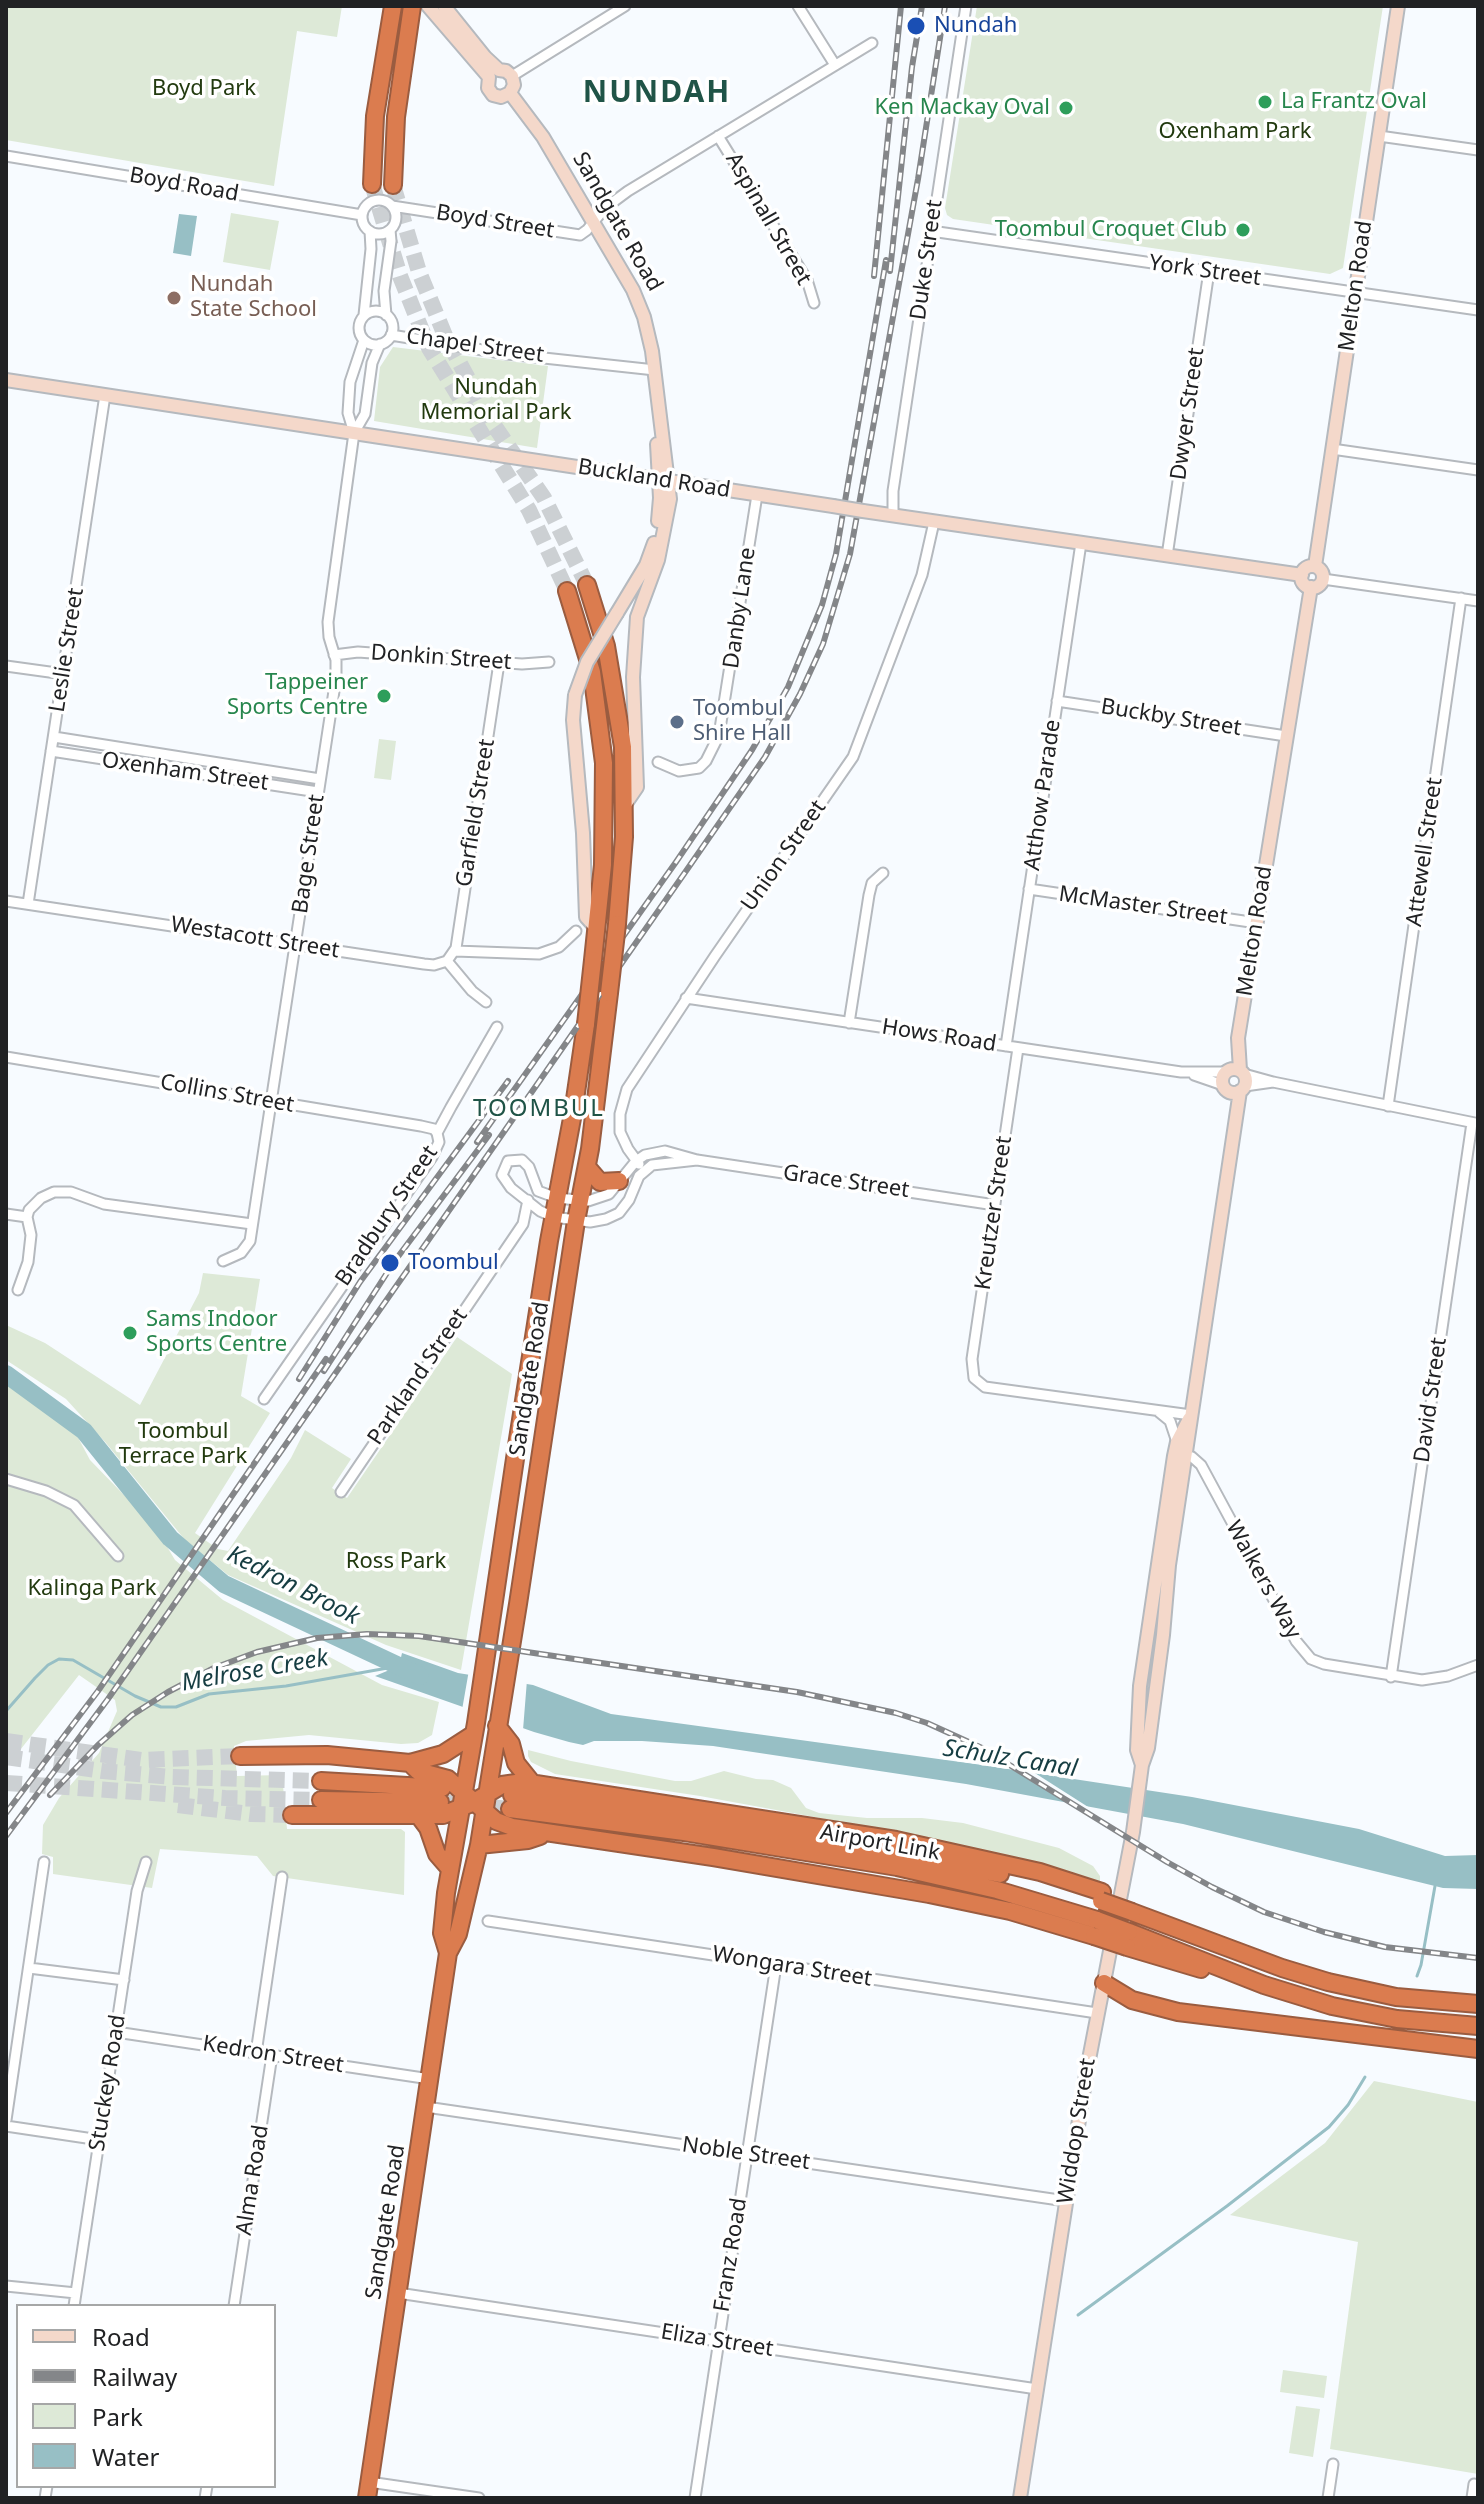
<!DOCTYPE html>
<html>
<head>
<meta charset="utf-8">
<style>
  body { margin:0 }
  #map { position:relative; width:1484px; height:2504px; overflow:hidden; background:#f7fbff; font-family:"Noto Sans",sans-serif }
  canvas { display:block }
  .frame { position:absolute; inset:0; border:8px solid #212224; pointer-events:none }
  .legend { position:absolute; left:16px; top:2304px; width:260px; height:184px; box-sizing:border-box; background:#fff; border:2px solid #a6a7a7; margin:0; padding:10px 14px; list-style:none; font-size:24px; color:#212224 }
  .legend li { display:flex; align-items:center; gap:16px; height:40px }
  .legend b { width:40px; border:2px solid #a6a7a7 }
</style>
</head>
<body>
<div id="map">
<canvas width="1484" height="2504"></canvas>
<div class="frame"></div>
<ul class="legend">
<li><b style="height:10px;background:#f4d8ca"></b>Road</li>
<li><b style="height:10px;background:#848689"></b>Railway</li>
<li><b style="height:22px;background:#dde9d7"></b>Park</li>
<li><b style="height:22px;background:#97bfc5"></b>Water</li>
</ul>
</div>
<script>
const g = document.querySelector('canvas').getContext('2d');
g.lineJoin = 'round';
function fillPath(path, color) { g.fillStyle = color; g.fill(path, 'evenodd'); }
const poly = rows => new Path2D(rows.map(r => 'M' + r).join(''));
function stroke(path, color, width, dash) { g.strokeStyle = color; g.lineWidth = width; g.lineCap = dash ? 'butt' : 'round'; g.setLineDash(dash || []); g.stroke(path); }
function drawText(font, color, halo, rows, align = 'center') {
  g.font = font + ' "Noto Sans",sans-serif'; g.lineWidth = 7; g.setLineDash([]); g.textBaseline = 'middle'; g.strokeStyle = halo; g.fillStyle = color; for (const [text, x, y, turn = 0] of rows) {
    g.save(); g.translate(x, y); g.rotate((+turn || 0) * Math.PI / 180); g.textAlign = isNaN(turn) ? turn : align; if (halo) g.strokeText(text, 0, 0); g.fillText(text, 0, 0); g.restore();
  }
}
const green = poly([
  [6,6,342,6,337,37,297,31,274,186,6,140],
  [977,6,1383,6,1343,268,1330,274,953,219,947,215,945,208],
  [231,213,279,221,270,270,223,262],
  [393,347,548,366,537,448,374,421,380,367],
  [379,739,396,741,391,780,374,778],
  [203,1273,260,1279,241,1396,270,1413,195,1533,218,1549,228,1551,291,1458,305,1430,351,1459,332,1488,347,1498,457,1337,512,1374,461,1670,386,1645,228,1575,185,1540,106,1443,66,1399,6,1360,6,1325,45,1343,140,1405,199,1293],
  [6,1383,73,1428,90,1460,156,1528,175,1560,223,1600,382,1685,439,1702,432,1735,418,1743,401,1744,309,1735,246,1741,234,1746,237,1776,282,1775,287,1829,401,1829,405,1832,404,1895,273,1876,257,1856,160,1849,152,1888,53,1874,53,1857,42,1854,43,1825,59,1798,99,1753,117,1711,115,1700,79,1675,6,1768],
  [528,1750,571,1761,675,1781,691,1781,724,1771,756,1779,773,1780,791,1788,806,1808,819,1813,867,1818,922,1818,963,1823,1059,1848,1093,1866,1100,1876,1100,1884,1008,1857,874,1828,700,1796,555,1774,531,1762,528,1756],
  [1374,2081,1478,2102,1478,2474,1330,2449,1358,2242,1230,2215,1325,2143],
  [1283,2370,1327,2376,1324,2398,1280,2392],
  [1296,2406,1320,2409,1313,2457,1289,2453]
]);
const water = poly([
  [179,214,197,216,191,256,173,253],
  [402,1653,458,1673,533,1685,611,1714,975,1764,1192,1797,1359,1829,1445,1856,1478,1855,1478,1889,1443,1888,1183,1824,966,1784,713,1746,642,1741,594,1741,583,1745,569,1742,534,1732,375,1676,399,1666]
]);
const pier = poly([
  [469,1670,527,1680,523,1730,462,1710],
  [1009,1765,1027,1768,1096,1812,1078,1809]
]);
const stream = poly([
  [6,1711,35,1678,48,1665,59,1659,73,1660,135,1696,161,1707,176,1707,209,1694,286,1686,399,1666],
  [1417,1976,1421,1965,1435,1886],
  [1078,2315,1227,2206,1329,2127,1348,2105,1365,2077]
]);
const river = poly([
  [6,1374,84,1431,170,1538,224,1584,420,1676]
]);
const highwayTunnel = poly([
  [372,184,400,276,429,348,529,510,567,591],
  [393,185,419,272,446,338,491,421,544,498,587,585],
  [6,1741,142,1760,240,1756],
  [6,1757,103,1771,172,1777,321,1781],
  [6,1783,225,1798,321,1800],
  [440,1802,510,1809],
  [178,1805,251,1814,292,1815]
]);
const street = poly([
  [798,6,835,65],
  [512,76,625,6],
  [718,136,807,280,814,303],
  [1379,136,1478,150],
  [6,156,362,215],
  '362 217a17 17 0 1 1 34 0a17 17 0 1 1-34 0Z',
  [392,206,580,235,587,230,605,208,628,191,872,43],
  [931,231,1478,310],
  '359 328a17 17 0 1 1 34 0a17 17 0 1 1-34 0Z',
  [364,315,371,249,370,231],
  [386,315,384,291,391,241,390,230],
  [391,335,507,354,655,370],
  [354,433,365,414,372,363,380,344],
  [1332,449,1478,470],
  [893,515,893,491,966,6],
  [1167,556,1209,271],
  [1323,579,1478,601],
  [334,655,358,652,522,664,549,662],
  [6,666,64,674],
  [1057,701,1286,736],
  [54,737,320,779],
  [51,751,318,792],
  [658,762,679,771,699,768,706,761,719,735,757,495],
  [1029,889,1257,923],
  [6,901,424,964,434,965,447,961],
  [28,904,105,395],
  [455,951,539,954,559,947,576,931],
  [447,961,456,948,499,663],
  [447,961,472,991,486,1002],
  [686,998,1181,1072,1225,1072],
  [849,1023,869,895,872,883,883,873],
  [1006,1046,1081,543],
  [1018,1048,972,1359,974,1378,985,1387,1191,1415],
  [6,1057,421,1126,434,1129,437,1133],
  [1244,1074,1273,1082,1475,1123],
  [1194,1075,1223,1085],
  [1245,1086,1273,1082],
  [1388,1106,1461,598],
  [697,1160,652,1165,639,1176,629,1200,619,1213,606,1219,590,1222,554,1217,540,1211,511,1188,502,1175,508,1161,522,1160,529,1167,538,1191,557,1198,588,1201,609,1194,636,1161,645,1155,665,1151,697,1160,995,1205],
  [639,1164,628,1149,620,1132,620,1114,627,1089,715,956,853,757,922,575,934,522],
  [6,1214,27,1217,31,1235,28,1262,18,1290],
  [27,1217,29,1210,41,1198,54,1192,71,1192,104,1204,252,1224],
  [223,1261,241,1253,250,1241,273,1089,336,678,336,660,329,637,328,622,354,433,348,413,350,382,364,340],
  [264,1399,432,1157,439,1142,437,1133,451,1107,497,1027],
  [1159,1412,1170,1421,1177,1442],
  [1181,1455,1192,1457,1201,1465,1296,1641,1311,1659,1324,1664,1422,1680,1448,1676,1478,1665],
  [6,1479,46,1491,74,1505,118,1556],
  [341,1492,523,1224,528,1200],
  [1391,1677,1472,1123],
  [488,1921,1097,2013],
  [29,1968,124,1980],
  [116,2032,430,2079],
  [256,2053,282,1877],
  [426,2107,1066,2201],
  [6,2120,44,1862],
  [6,2126,100,2140],
  [6,2286,76,2293],
  [398,2293,1037,2389],
  [74,2306,137,1891,146,1862],
  [234,2306,272,2055],
  [369,2482,479,2498],
  [45,2498,47,2486],
  [205,2498,207,2486],
  [695,2498,776,1965],
  [1328,2498,1333,2464],
  [1472,2498,1474,2484]
]);
const secondary = poly([
  [428,6,489,77],
  [444,6,485,57,499,70,506,71,512,76,514,85,510,93],
  [489,77,488,88,493,95,501,97,510,93],
  [510,93,543,137,633,290,644,317,652,351,670,499,658,560,637,617,633,677,637,787,624,806],
  [6,380,833,506],
  [657,444,660,498,658,521],
  [863,511,1302,575],
  [1315,566,1398,6],
  '1301 577a11 11 0 1 1 22 0a11 11 0 1 1-22 0Z',
  [617,613,646,565,654,543],
  [575,695,573,720,583,833,586,917,597,929],
  '1222 1081a12 12 0 1 1 24 0a12 12 0 1 1-24 0Z',
  [1240,1070,1238,1038,1311,587],
  [1142,1765,1137,1750,1140,1686,1174,1456,1177,1442,1189,1419],
  [1020,2498,1086,2075,1133,1832,1142,1765,1148,1748,1163,1635,1169,1565,1240,1091]
]);
const highway = poly([
  [372,184,375,116,393,6],
  [393,185,396,117,412,6],
  [587,585,606,646,623,747,624,837,617,924],
  [567,591,592,672,604,763,603,865,593,960],
  [587,1167,600,1182,619,1181],
  [497,1726,511,1744,516,1763,532,1783],
  [240,1756,327,1755,410,1763,443,1754,474,1734],
  [410,1763,418,1771,448,1779,496,1821,512,1827,713,1857,929,1894,1010,1911,1094,1936],
  [321,1781,442,1788],
  [512,1795,828,1841,1000,1874],
  [321,1800,440,1802],
  [510,1809,684,1832,897,1867,997,1890,1097,1920],
  [292,1815,443,1815,474,1802,502,1785,523,1782,896,1840,1040,1872,1102,1892],
  [419,1816,428,1828,437,1854,450,1869],
  [479,1845,528,1840,540,1836],
  [1132,1912,1282,1968,1328,1982,1396,1997,1478,2004],
  [1129,1932,1264,1985,1332,2006,1397,2019,1478,2026],
  [1127,1947,1201,1969],
  [448,1953,442,1933,446,1893,476,1723,516,1452,549,1241,573,1113,586,1024],
  [1104,1983,1132,2000,1178,2012,1478,2049],
  [367,2498,448,1953,458,1934,479,1845,518,1604,576,1221,590,1149,609,993]
]);
const rail = poly([
  [890,271,912,67,922,6],
  [874,276,901,6],
  [477,1142,676,862,752,750,788,687,822,605,836,554,886,260],
  [324,1371,394,1262,489,1135],
  [299,1379,360,1282,508,1081],
  [50,1795,98,1745,132,1715,168,1692,214,1668,257,1652,317,1638,367,1634,419,1636,797,1692,896,1713,927,1723,982,1748,1167,1862,1212,1887,1264,1912,1324,1932,1385,1947,1478,1958],
  [6,1813,98,1691,326,1359],
  [6,1836,108,1699,686,871,765,757,800,694,823,644,850,554,918,179,945,6]
]);
const secondaryBridge = poly([
  [833,506,863,511],
  [575,695,587,662,617,613]
]);
const highwayBridge = poly([
  [609,993,617,924],
  [586,1024,593,960],
  [1101,1901,1132,1912],
  [1097,1920,1129,1932],
  [1094,1936,1127,1947]
]);
const markers = [
  [916,26,10,"#1a4fb4"],
  [1265,102,8,"#2e9e5b"],
  [1066,108,8,"#2e9e5b"],
  [1243,230,8,"#2e9e5b"],
  [174,298,8,"#8d6e63"],
  [384,696,8,"#2e9e5b"],
  [677,722,8,"#5c6f8a"],
  [390,1263,10,"#1a4fb4"],
  [130,1333,8,"#2e9e5b"]
];
const transitNames = [
  ["Nundah",934,26],
  ["Toombul",408,1263]
];
const parkNames = [
  ["Boyd Park",204,89],
  ["Oxenham Park",1235,132],
  ["Nundah",496,388],
  ["Memorial Park",496,413],
  ["Toombul",183,1432],
  ["Terrace Park",183,1457],
  ["Ross Park",396,1562],
  ["Kalinga Park",92,1589]
];
const leisureNames = [
  ["La Frantz Oval",1281,102,"left"],
  ["Ken Mackay Oval",1050,108],
  ["Toombul Croquet Club",1227,230],
  ["Tappeiner",368,683],
  ["Sports Centre",368,708],
  ["Sams Indoor",146,1320,"left"],
  ["Sports Centre",146,1345,"left"]
];
const streetNames = [
  ["Boyd Road",184,185,10],
  ["Aspinall Street",768,219,60],
  ["Boyd Street",495,222,9],
  ["Sandgate Road",617,222,60],
  ["Duke Street",927,260,-82],
  ["York Street",1205,271,8],
  ["Melton Road",1356,286,-82],
  ["Chapel Street",475,346,8],
  ["Dwyer Street",1188,414,-82],
  ["Buckland Road",654,479,9],
  ["Danby Lane",740,608,-82],
  ["Leslie Street",67,650,-81],
  ["Donkin Street",441,658,4],
  ["Buckby Street",1171,718,9],
  ["Oxenham Street",185,772,8],
  ["Atthow Parade",1043,795,-82],
  ["Garfield Street",476,813,-81],
  ["Attewell Street",1425,852,-82],
  ["Bage Street",309,854,-82],
  ["Union Street",784,856,-55],
  ["McMaster Street",1143,906,8],
  ["Melton Road",1255,931,-81],
  ["Westacott Street",255,938,9],
  ["Hows Road",939,1036,9],
  ["Collins Street",227,1094,10],
  ["Grace Street",846,1182,8],
  ["Kreutzer Street",994,1213,-82],
  ["Bradbury Street",387,1216,-56],
  ["Parkland Street",418,1377,-56],
  ["Sandgate Road",530,1379,-81],
  ["David Street",1431,1400,-82],
  ["Walkers Way",1263,1580,61],
  ["Airport Link",880,1843,10],
  ["Wongara Street",792,1967,9],
  ["Kedron Street",273,2055,9],
  ["Stuckey Road",108,2083,-81],
  ["Widdop Street",1077,2131,-81],
  ["Noble Street",746,2154,8],
  ["Alma Road",253,2180,-81],
  ["Sandgate Road",386,2222,-81],
  ["Franz Road",731,2255,-81],
  ["Eliza Street",717,2341,9]
];
const educationNames = [
  ["Nundah",190,285],
  ["State School",190,310]
];
const serviceNames = [
  ["Toombul",693,709],
  ["Shire Hall",693,734]
];
const neighbourhoodNames = [
  ["TOOMBUL",539,1109]
];
const waterNames = [
  ["Kedron Brook",293,1586,27],
  ["Melrose Creek",255,1671,-10],
  ["Schulz Canal",1010,1759,9]
];
const districtNames = [
  ["NUNDAH",657,93]
];
fillPath(green, '#dde9d7');
fillPath(water, '#97bfc5');
fillPath(pier, '#f7fbff');
stroke(stream, '#97bfc5', 3);
stroke(river, '#97bfc5', 18);
stroke(highwayTunnel, '#ccd0d3', 16, [16, 8]);
stroke(street, '#b5b9be', 13);
stroke(secondary, '#b5b9be', 16);
stroke(highway, '#9a5c40', 20);
stroke(street, '#fff', 9);
stroke(secondary, '#f4d8ca', 12);
stroke(highway, '#db7c4f', 16);
stroke(rail, '#848689', 6);
stroke(rail, '#fff', 3, [9]);
stroke(secondaryBridge, '#b5b9be', 16, []);
stroke(highwayBridge, '#9a5c40', 20, []);
stroke(secondaryBridge, '#f4d8ca', 12);
stroke(highwayBridge, '#db7c4f', 16);
for (const [x, y, r, color] of markers) { const dot = new Path2D(); dot.arc(x, y, r, 0, 2 * Math.PI); g.fillStyle = color; g.fill(dot); stroke(dot, '#fff', 3); }
drawText('22px', '#164399', '#fff', transitNames, 'left');
drawText('22px', '#223a0f', '#fff', parkNames);
drawText('22px', '#27864d', '#fff', leisureNames, 'right');
drawText('22px', '#212224', '#fff', streetNames);
drawText('22px', '#785e54', '#fff', educationNames, 'left');
drawText('22px', '#4e5e75', '#fff', serviceNames, 'left');
g.letterSpacing = '2px';
drawText('24px', '#205447', '#fff', neighbourhoodNames);
g.letterSpacing = '0px';
drawText('italic 24px', '#163d42', '#fff', waterNames);
g.letterSpacing = '2px';
drawText('bold 30px', '#205447', '#fff', districtNames);
g.letterSpacing = '0px';
</script>
</body>
</html>
